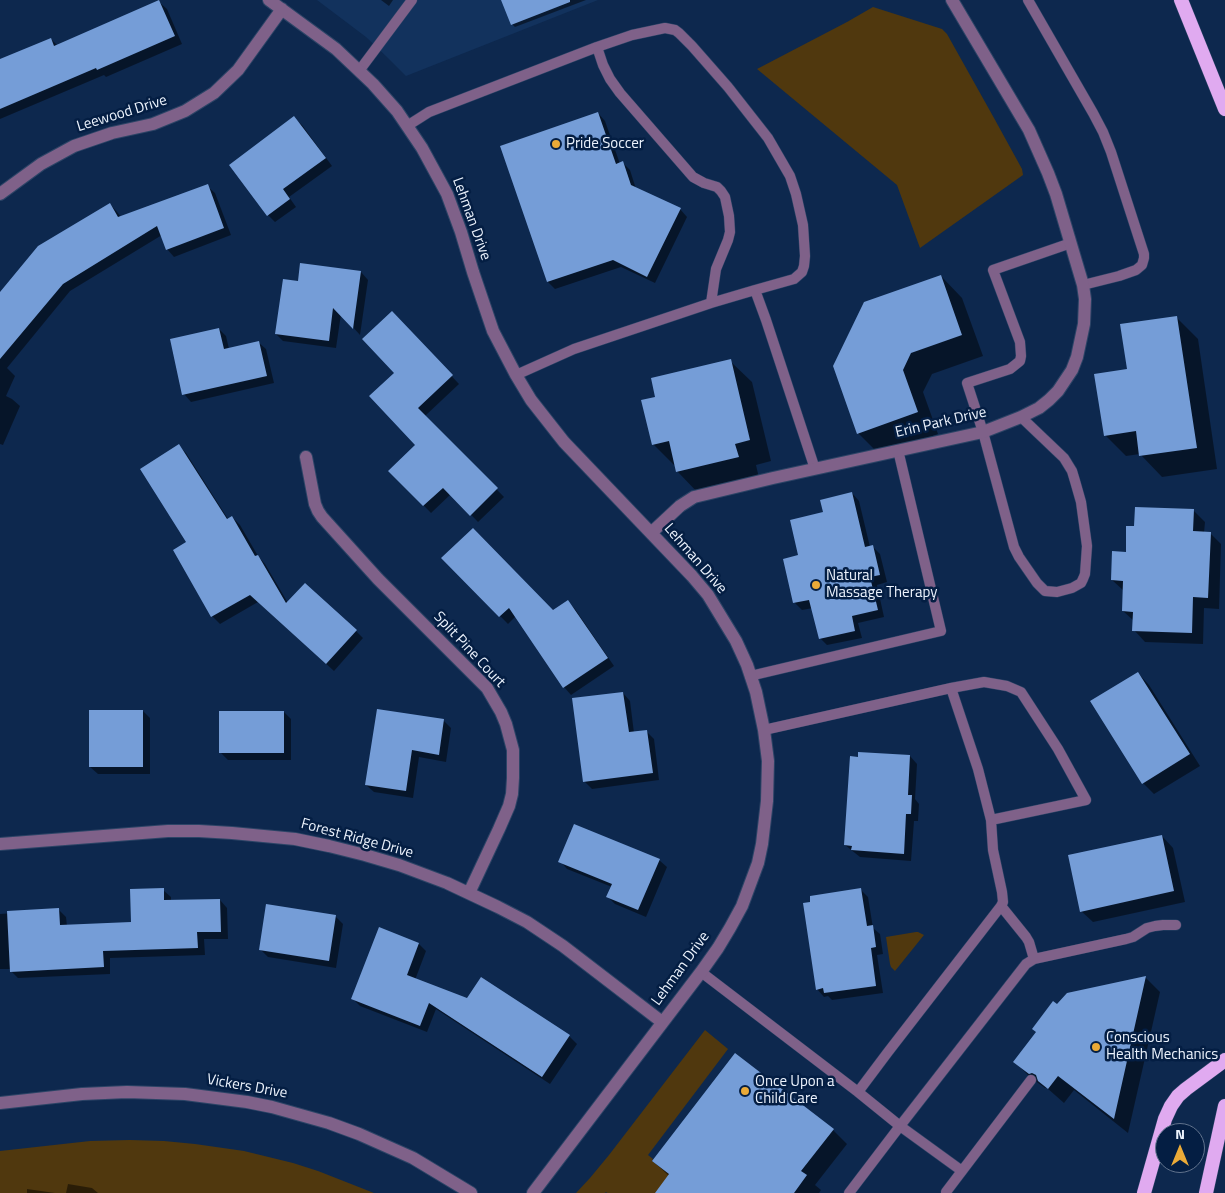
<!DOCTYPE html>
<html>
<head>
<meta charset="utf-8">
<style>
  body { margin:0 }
  #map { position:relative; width:1225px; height:1193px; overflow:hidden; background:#0d284e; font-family:"Titillium Web",sans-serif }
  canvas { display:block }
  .north { position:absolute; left:1155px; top:1123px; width:50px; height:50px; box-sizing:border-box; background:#041e43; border:1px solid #61738d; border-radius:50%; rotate:0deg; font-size:14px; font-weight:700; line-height:20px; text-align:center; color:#ecf3fd }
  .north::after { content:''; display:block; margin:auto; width:18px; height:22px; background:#eaaa38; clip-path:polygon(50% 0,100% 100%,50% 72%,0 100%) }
</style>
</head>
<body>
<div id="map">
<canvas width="1225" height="1193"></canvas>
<div class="north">N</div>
</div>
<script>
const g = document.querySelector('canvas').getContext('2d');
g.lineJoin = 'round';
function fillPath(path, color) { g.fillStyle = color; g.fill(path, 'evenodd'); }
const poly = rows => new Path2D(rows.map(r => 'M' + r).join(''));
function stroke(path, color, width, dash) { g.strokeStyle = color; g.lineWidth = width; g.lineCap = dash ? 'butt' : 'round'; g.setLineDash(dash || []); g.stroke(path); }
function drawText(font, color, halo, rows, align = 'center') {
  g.font = font + ' "Titillium Web",sans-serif'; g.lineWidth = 5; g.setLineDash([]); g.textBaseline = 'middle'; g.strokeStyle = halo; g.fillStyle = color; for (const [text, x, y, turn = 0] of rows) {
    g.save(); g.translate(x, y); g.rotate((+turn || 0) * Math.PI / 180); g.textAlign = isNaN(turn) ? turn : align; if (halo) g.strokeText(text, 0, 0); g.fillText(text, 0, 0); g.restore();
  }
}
const built = poly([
  [317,0,598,0,406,76,388,58,366,37]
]);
const green = poly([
  [873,7,942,29,947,34,994,118,1022,169,1023,175,920,248,897,185,757,69,847,22],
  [916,932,918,932,924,935,895,971,891,967,890,964,886,937],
  [705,1030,728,1049,648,1155,653,1159,652,1161,694,1193,607,1193,606,1192,605,1193,576,1193,590,1178,609,1155],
  [130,1140,164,1141,195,1144,244,1151,293,1163,318,1171,374,1193,0,1193,0,1151,90,1141]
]);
const shadow = poly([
  [381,0,393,0,389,6],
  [502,0,586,0,515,27,512,24],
  [159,2,167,9,182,44,106,77,104,75,0,119,0,60,51,39,58,46],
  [598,113,605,121,620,164,623,163,630,170,636,189,680,209,687,217,655,283,621,267,555,289,548,282,501,146],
  [294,118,302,125,332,166,289,197,296,207,275,222,268,215],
  [207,186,215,193,231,235,174,257,167,249,162,235,70,291,7,368,15,376,6,396,12,399,20,406,3,445,0,444,0,294,110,204,117,212,121,217],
  [361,272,368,280,360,335,341,314,336,348,283,341,276,334,299,282],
  [941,276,962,298,983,356,932,374,923,392,938,434,880,455,858,433],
  [1176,317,1198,339,1217,469,1162,477,1140,454,1126,456,1105,435,1129,370],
  [399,320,459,384,425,416,504,497,478,522,451,494,431,513,390,471,416,445],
  [219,329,226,336,229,349,258,342,266,349,274,383,191,402,184,394],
  [730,361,752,382,771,461,756,465,759,478,698,493,677,471,676,465,674,465,653,444,657,398],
  [179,446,186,453,228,519,232,517,240,525,258,556,265,564,288,603,356,631,363,638,334,671,258,602,220,624,212,616,175,550,187,543],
  [852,493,859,501,870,547,873,547,880,554,887,582,877,585,884,617,858,623,862,638,827,645,820,638,813,608,802,610,795,603,799,556,825,513],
  [1193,510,1205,522,1204,533,1210,533,1221,544,1219,609,1204,608,1203,644,1145,642,1134,630,1134,621,1123,611,1124,591,1112,580,1127,553,1136,527],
  [443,558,553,612,568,602,575,609,614,666,571,695,564,687,516,616,508,624],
  [1138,673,1149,685,1200,766,1154,794,1143,783],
  [623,693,630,701,634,733,646,731,654,739,659,780,592,789,584,781],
  [143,711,150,718,150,774,98,774,90,767],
  [284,712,291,719,291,760,228,760,221,753],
  [444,721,451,728,446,762,419,757,413,798,374,792,366,785],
  [910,756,917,764,915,799,919,804,918,821,914,821,911,861,860,857,845,845],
  [1162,836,1173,848,1185,902,1093,922,1081,911],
  [659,860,667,867,646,917,615,904,608,897,612,887,567,869,560,861],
  [163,890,171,897,171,902,220,900,227,908,228,939,204,939,205,955,110,958,110,974,18,978,11,971,11,969,0,969,0,914,59,910,66,917,67,926,132,924],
  [861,890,868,897,873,928,880,934,883,954,877,955,883,993,832,1000,828,996,824,997,817,989],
  [335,916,343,924,336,968,268,957,261,950],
  [379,929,419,944,426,951,415,980,468,999,481,979,569,1036,577,1044,550,1084,436,1009,427,1032,360,1006,352,998],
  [1145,977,1160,992,1128,1133,1074,1090,1064,1103,1047,1088,1045,1088,1030,1077,1015,1062],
  [833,1130,847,1144,815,1185,821,1190,819,1193,669,1193,669,1176,653,1161],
  [68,1184,92,1188,98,1193,66,1193],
  [27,1189,55,1193,27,1193]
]);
const building = poly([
  [159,0,175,36,97,70,96,68,0,109,0,59,51,38,54,46],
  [501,0,570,0,570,2,511,25],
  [598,112,616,164,623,161,631,185,681,208,647,277,613,260,547,282,500,146],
  [294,116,326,158,283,189,290,199,267,216,229,165],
  [208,184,224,228,166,250,157,226,63,284,0,359,0,292,38,246,110,203,118,217],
  [300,263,361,271,353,329,333,308,329,341,275,334,283,279,298,281],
  [941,275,962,335,911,353,903,370,918,412,857,434,833,366,864,302],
  [392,311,453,375,418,408,498,488,470,516,443,488,423,506,388,471,415,445,369,396,394,373,362,339],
  [1177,316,1197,448,1139,456,1136,431,1104,436,1094,374,1127,369,1120,324],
  [219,328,224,349,259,341,267,376,182,395,170,339],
  [731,359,750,440,735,444,739,457,676,472,669,441,652,445,641,400,655,397,651,378],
  [179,444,227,519,232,516,255,556,258,555,286,603,305,583,357,630,326,664,250,595,211,617,173,550,186,542,140,469],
  [852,492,865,547,873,545,880,575,870,577,878,610,852,616,855,631,819,639,809,600,793,603,783,559,798,555,790,520,823,512,820,500],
  [1135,507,1194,509,1193,531,1211,532,1208,598,1193,597,1192,633,1132,631,1133,612,1122,611,1123,581,1111,580,1112,551,1126,552,1126,526,1134,526],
  [473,528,553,610,568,600,608,658,563,688,509,608,499,617,441,558],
  [1138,672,1190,754,1142,784,1090,701],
  [623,692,629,732,647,730,653,773,583,782,572,698],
  [377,709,444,719,439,755,412,750,406,791,365,785],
  [89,710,143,710,143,767,89,767],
  [219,711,284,711,284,753,219,753],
  [858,752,910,755,908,795,912,795,911,814,906,814,904,854,851,850,852,846,844,845,850,756,858,757],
  [574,824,660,859,638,910,606,897,612,884,558,862],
  [1162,835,1174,891,1080,912,1068,855],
  [164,888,164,900,220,899,221,932,197,932,198,948,103,951,104,967,10,972,7,911,59,908,60,925,131,922,130,889],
  [861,888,867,926,873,925,876,947,871,948,876,986,824,993,823,988,816,990,803,903,810,902,810,896],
  [266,904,336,915,329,961,259,950],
  [379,927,419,943,407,975,467,998,481,977,570,1035,542,1077,429,1003,420,1026,351,999],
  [1146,976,1114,1119,1058,1076,1048,1089,1038,1081,1036,1075,1032,1073,1029,1074,1013,1062,1036,1032,1032,1029,1053,1001,1057,1004,1067,993],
  [735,1053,834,1129,801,1171,807,1175,794,1193,655,1193,669,1174,652,1161]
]);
const service = poly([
  [1028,0,1093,113,1103,132,1111,152,1144,254,1144,258,1142,265,1136,270,1119,276,1083,285],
  [597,47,632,35,665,28,675,30,679,33,692,46,728,87,768,138,790,176,796,194,803,225,805,256,804,266,802,272,794,279,755,290],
  [359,71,412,0],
  [407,126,429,112,597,47,603,65,610,79,620,93,693,177,704,183,717,187,721,191,725,197,729,216,730,232,728,240,716,269,711,303,574,349,516,375],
  [711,303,755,290,766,320,815,469],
  [1021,417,1064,458,1072,471,1075,481,1081,502,1087,546,1085,574,1083,579,1081,583,1072,588,1057,592,1045,591,1037,583,1019,557,1014,547,983,432,967,383,1010,369,1020,361,1021,356,1020,342,993,270,1071,243],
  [750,676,941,631,898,450],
  [951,688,984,682,1007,686,1021,692,1058,749,1086,800,991,820],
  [764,730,951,688,978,769,991,820,993,850,1002,892,1003,902,1001,906,888,1052,858,1092],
  [1001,906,1026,937,1029,942,1034,959],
  [701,972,858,1092,900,1126,849,1193],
  [962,1171,900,1126,1026,964,1034,959,1126,939,1133,937,1147,928,1155,926,1163,925,1176,925],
  [946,1192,1031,1080]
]);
const minor = poly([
  [269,0,336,49,373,84,397,111,422,148,447,194,461,232,473,272,493,331,516,375,531,400,564,442,692,576,708,595,736,641,747,665,756,692,764,730,768,761,767,801,762,844,758,863,742,906,730,928,718,948,701,972,533,1193],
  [0,194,41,164,74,146,112,133,153,124,185,111,214,93,238,70,282,9],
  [306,457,315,504,318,511,322,517,378,579,487,688,501,712,506,724,513,750,513,778,512,794,509,806,499,829,469,893],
  [651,533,680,506,694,497,773,478,983,432,1021,417,1039,408,1049,400,1058,391,1072,370,1077,357,1084,324,1085,299,1083,285,1056,194,1048,173,1029,130,952,0],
  [0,844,168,831,199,831,232,833,295,839,329,846,365,855,399,865,447,883,498,907,527,922,563,946,662,1022],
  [0,1103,82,1094,127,1092,185,1094,247,1102,272,1107,329,1123,359,1134,413,1158,471,1193]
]);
const trunk = poly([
  [1181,0,1225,109],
  [1144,1193,1165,1119,1171,1106,1178,1096,1186,1089,1225,1060],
  [1206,1193,1225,1106]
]);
const markers = [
  [556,144,5,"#eaaa38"],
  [816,585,5,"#eaaa38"],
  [1096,1047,5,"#eaaa38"],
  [745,1091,5,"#eaaa38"]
];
const streetNames = [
  ["Leewood Drive",122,114,-17],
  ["Lehman Drive",471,219,70],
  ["Erin Park Drive",941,423,-13],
  ["Lehman Drive",695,559,49],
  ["Split Pine Court",469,650,47],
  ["Forest Ridge Drive",357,839,15],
  ["Lehman Drive",681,969,-54],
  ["Vickers Drive",247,1087,10]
];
const poiNames = [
  ["Pride Soccer",566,144],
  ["Natural",826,576],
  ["Massage Therapy",826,593],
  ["Conscious",1106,1038],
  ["Health Mechanics",1106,1055],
  ["Once Upon a",755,1082],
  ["Child Care",755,1099]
];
fillPath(built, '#12325d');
fillPath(green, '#50380e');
fillPath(shadow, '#0007');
fillPath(building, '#759dd7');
stroke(service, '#2c4466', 11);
stroke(minor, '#2c4466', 14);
stroke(trunk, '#2c4466', 15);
stroke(service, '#7f6189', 10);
stroke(minor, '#7f6189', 12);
stroke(trunk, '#e0aaf0', 14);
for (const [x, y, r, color] of markers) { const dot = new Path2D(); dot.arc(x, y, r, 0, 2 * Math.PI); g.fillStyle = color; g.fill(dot); stroke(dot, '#041e43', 2); }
drawText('15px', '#ecf3fd', '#041e43', streetNames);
drawText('15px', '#ecf3fd', '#041e43', poiNames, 'left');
</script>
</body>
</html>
